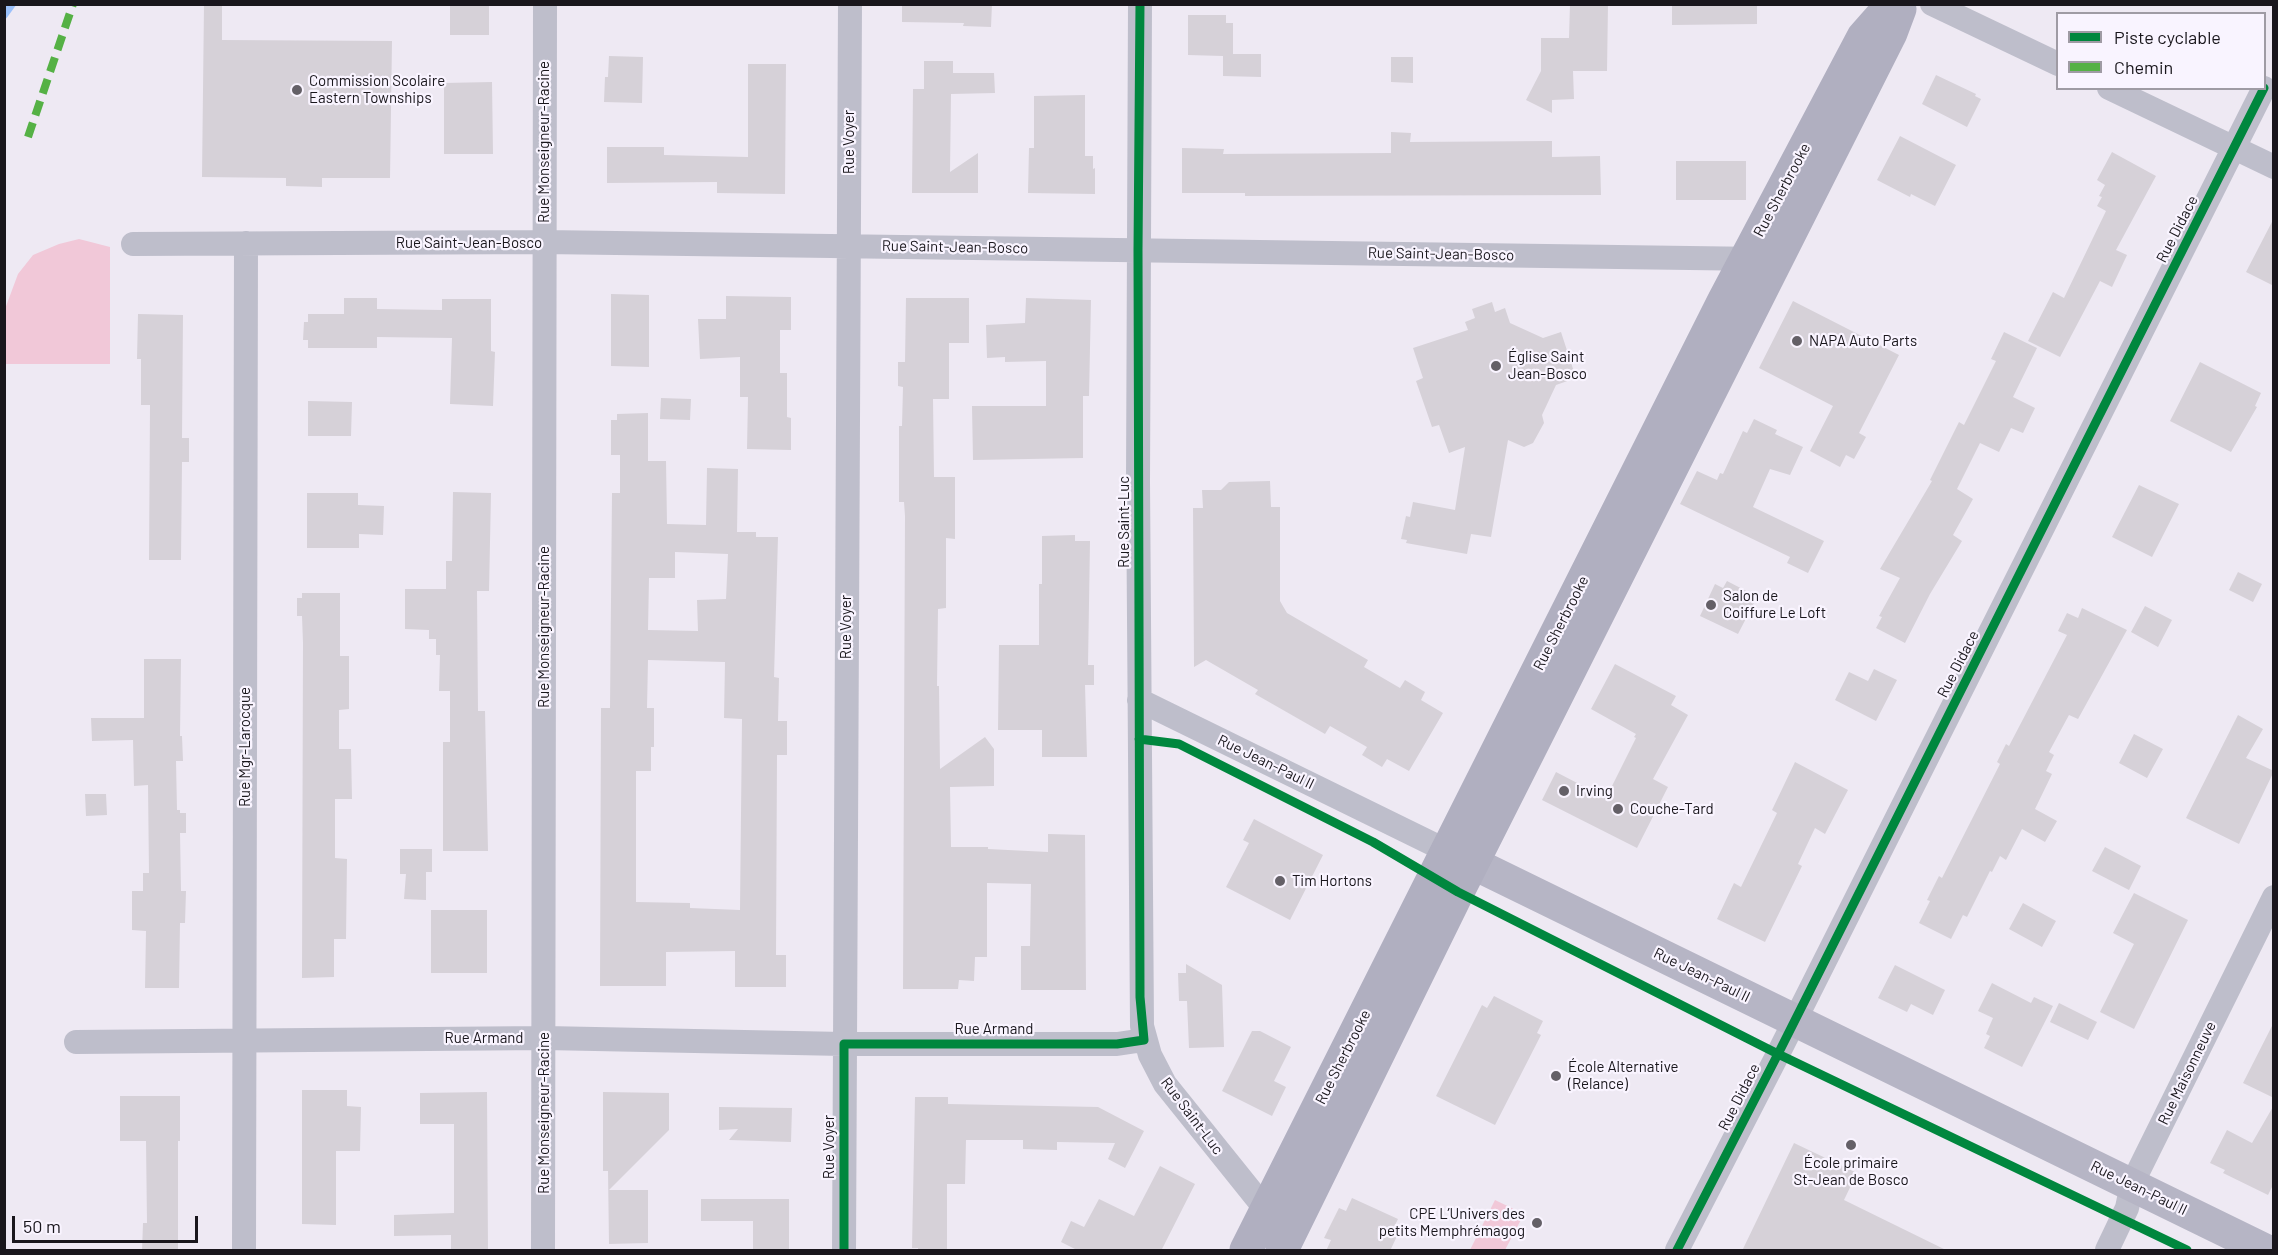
<!DOCTYPE html>
<html>
<head>
<meta charset="utf-8">
<style>
  body { margin:0 }
  #map { position:relative; width:2278px; height:1255px; overflow:hidden; background:#eee9f3; font-family:Barlow,sans-serif }
  canvas { display:block }
  .frame { position:absolute; inset:0; border:6px solid #19161c; pointer-events:none }
  .legend { position:absolute; left:2056px; top:12px; width:210px; height:78px; box-sizing:border-box; background:#f9f4ff; border:2px solid #9f9ba4; margin:0; padding:8px 10px; list-style:none; font-size:18px; color:#19161c }
  .legend li { display:flex; align-items:center; gap:12px; height:30px }
  .legend b { width:30px; border:2px solid #9f9ba4 }
  .scale { position:absolute; left:12px; top:1216px; width:186px; height:27px; box-sizing:border-box; border:3px solid #19161c; border-top:0; padding-left:8px; font-size:18px; line-height:21px; white-space:nowrap; color:#19161c; -webkit-text-stroke:4px #f9f4ff; paint-order:stroke }
</style>
</head>
<body>
<div id="map">
<canvas width="2278" height="1255"></canvas>
<div class="frame"></div>
<ul class="legend">
<li><b style="height:8px;background:#00873e"></b>Piste cyclable</li>
<li><b style="height:8px;background:#55b145"></b>Chemin</li>
</ul>
<div class="scale">50 m</div>
</div>
<script>
const c = document.querySelector('canvas').getContext('2d');
c.lineJoin = 'round';
function fill(path, color) {
  c.fillStyle = color;
  c.fill(path, 'evenodd');
}
function poly(rows) {
  const path = new Path2D();
  for (const r of rows) {
    path.moveTo(r[0], r[1]);
    for (let i = 2; i < r.length; i += 2) path.lineTo(r[i], r[i + 1]);
  }
  return path;
}
function strokePath(path, color, width, dash) {
  c.strokeStyle = color;
  c.lineWidth = width;
  c.lineCap = dash ? 'butt' : 'round';
  c.setLineDash(dash || []);
  c.stroke(path);
}
function write(font, color, halo, rows, align = 'center') {
  c.font = font + ' Barlow,sans-serif';
  c.lineWidth = 4.5;
  c.setLineDash([]);
  c.textBaseline = 'middle';
  c.strokeStyle = halo;
  c.fillStyle = color;
  for (const [text, x, y, turn = 0] of rows) {
    c.save();
    c.translate(x, y);
    c.rotate((+turn || 0) * Math.PI / 180);
    c.textAlign = isNaN(turn) ? turn : align;
    if (halo) c.strokeText(text, 0, 0);
    c.fillText(text, 0, 0);
    c.restore();
  }
}
fill(poly([
  [79,239,110,247,110,364,5,364,5,309,18,274,33,255,59,244],
  [1495,1200,1524,1214,1505,1250,1470,1250]
]), '#f1c8d8');
strokePath(poly([
  [4,15,12,4]
]), '#9bc0fb', 8);
fill(poly([
  [204,4,222,4,222,40,392,41,390,178,322,178,322,187,286,186,286,178,202,177],
  [450,4,489,4,489,35,450,35],
  [902,4,992,4,991,27,963,26,964,23,902,22],
  [1570,4,1608,4,1607,71,1573,71,1574,99,1552,100,1552,113,1526,100,1541,71,1541,38,1569,38],
  [1672,4,1757,4,1757,24,1672,25],
  [1188,15,1226,15,1226,23,1233,23,1233,54,1261,54,1261,77,1223,76,1223,56,1188,55],
  [609,56,643,57,642,103,604,102,605,77,608,77],
  [1391,57,1413,57,1413,83,1391,82],
  [924,61,953,61,953,73,994,73,995,93,951,94,950,172,978,153,978,193,912,193,913,89,924,89],
  [748,64,786,64,785,194,717,193,717,182,607,183,607,147,664,147,664,155,748,157],
  [1936,75,1976,94,1975,96,1981,99,1967,127,1922,104],
  [492,82,493,154,444,154,444,83],
  [1085,95,1085,156,1093,156,1093,169,1095,168,1095,194,1028,193,1029,148,1034,148,1034,96],
  [1391,132,1411,133,1410,142,1552,141,1552,157,1600,156,1601,195,1245,196,1245,193,1182,193,1182,148,1224,149,1223,154,1391,153],
  [1900,136,1956,165,1935,206,1911,194,1910,197,1877,180],
  [2112,152,2156,176,2116,250,2127,255,2112,287,2100,281,2060,357,2028,341,2053,292,2064,298,2106,211,2097,206,2102,197,2099,196,2105,185,2097,180],
  [1676,161,1746,161,1746,200,1676,200],
  [2274,218,2274,286,2246,272],
  [611,294,649,295,649,367,611,366],
  [726,296,791,297,791,330,780,330,780,373,787,373,787,417,791,418,791,450,747,449,748,397,740,397,740,357,700,359,698,319,726,319],
  [344,298,377,298,377,309,442,310,442,299,491,299,491,351,495,352,493,406,450,404,452,338,377,337,377,348,308,348,308,340,303,340,304,322,308,322,308,314,344,314],
  [906,298,969,298,969,343,949,343,949,399,933,399,934,477,955,477,955,539,946,538,946,608,938,609,937,686,939,686,940,769,985,737,994,749,994,786,950,787,951,847,988,847,988,849,1048,852,1048,834,1085,835,1086,990,1021,990,1021,946,1030,946,1031,884,987,883,987,957,975,957,974,981,959,980,958,989,903,989,905,516,904,502,899,502,899,426,902,426,903,387,898,386,898,362,905,362],
  [1026,298,1091,300,1089,396,1083,396,1083,458,973,460,972,406,1046,406,1046,361,1005,362,1005,357,987,358,986,325,1025,323],
  [1793,301,1899,355,1859,433,1866,437,1854,459,1846,455,1840,467,1810,451,1833,406,1759,368],
  [1492,302,1495,312,1505,308,1510,323,1543,338,1561,332,1576,378,1556,385,1542,415,1544,423,1533,443,1524,447,1508,440,1491,537,1471,534,1467,554,1406,543,1407,540,1401,539,1406,516,1410,517,1413,502,1455,510,1465,447,1449,453,1439,425,1432,427,1416,381,1423,378,1413,348,1468,330,1465,322,1475,318,1472,309],
  [138,314,183,315,182,438,189,438,189,462,182,462,181,560,149,560,150,405,141,405,141,359,137,359],
  [2004,332,2037,348,2013,397,2035,408,2023,433,2011,428,1999,452,1980,443,1957,489,1973,499,1953,535,1962,541,1930,594,1905,643,1876,628,1882,617,1879,616,1900,578,1880,569,1932,481,1930,480,1959,422,1964,425,1996,361,1991,359],
  [2200,362,2261,393,2255,406,2257,407,2231,452,2170,421],
  [661,398,691,399,690,420,660,419],
  [308,401,352,402,351,436,308,436],
  [648,413,648,461,666,461,667,524,706,525,707,468,738,469,737,532,756,532,756,537,778,537,774,677,779,678,778,721,787,721,787,755,777,755,776,955,786,955,786,987,735,987,735,951,666,952,666,986,600,986,601,708,610,708,612,493,620,493,620,455,611,455,611,420,617,420,617,414],
  [675,552,728,554,726,599,697,600,698,631,648,630,649,578,675,578],
  [648,660,725,662,724,718,742,719,740,910,690,908,690,903,636,902,636,771,651,771,651,747,654,747,654,708,647,708],
  [1754,419,1777,430,1775,434,1803,447,1790,475,1770,469,1753,507,1824,541,1808,573,1787,563,1790,557,1680,504,1697,471,1717,480,1720,473,1723,474,1743,431,1747,433],
  [1270,481,1271,507,1280,507,1280,601,1287,613,1368,660,1364,667,1400,688,1405,680,1425,692,1421,700,1443,713,1409,771,1387,759,1382,767,1362,755,1367,747,1330,726,1325,734,1255,694,1258,690,1206,660,1194,667,1193,508,1203,508,1202,490,1221,490,1229,482],
  [2139,485,2179,504,2152,557,2112,537],
  [453,492,491,493,489,591,477,591,478,711,485,711,488,851,443,851,443,742,450,742,450,691,439,691,440,655,436,655,436,639,429,639,429,630,405,629,405,589,446,589,446,561,452,561],
  [307,493,358,493,358,505,384,506,383,535,359,534,359,548,307,548],
  [1075,535,1075,541,1090,541,1088,665,1094,665,1094,685,1085,685,1087,757,1042,757,1042,730,998,730,999,645,1039,645,1039,584,1042,584,1042,536],
  [2238,572,2262,584,2253,602,2229,590],
  [1727,581,1754,595,1751,601,1754,603,1738,634,1700,616,1715,584,1723,588],
  [302,593,340,593,340,656,349,656,349,709,339,710,339,749,351,749,352,799,335,799,335,858,347,859,346,939,334,939,334,977,302,978,303,643,302,616,297,616,297,598,302,598],
  [2145,606,2172,620,2158,647,2131,632],
  [2082,608,2127,630,2078,719,2069,715,2049,752,2054,755,2046,771,2052,774,2035,809,2057,821,2045,842,2022,829,2006,860,2000,856,1992,872,1990,871,1967,917,1963,915,1951,939,1919,923,1930,901,1927,900,1939,876,1942,878,2000,764,1997,762,2006,744,2009,746,2067,635,2058,631,2067,613,2078,618],
  [144,659,181,659,180,736,182,736,183,761,176,761,177,810,180,810,180,813,186,813,186,833,180,833,181,891,186,891,185,923,180,923,179,988,145,988,146,931,132,930,132,891,143,891,143,873,149,873,148,785,134,786,133,740,92,741,91,718,144,718],
  [1615,664,1676,696,1671,705,1688,715,1653,779,1668,787,1637,848,1542,800,1556,772,1606,798,1636,738,1634,737,1636,734,1591,709],
  [1874,669,1897,680,1876,721,1835,700,1849,672,1868,681],
  [2238,715,2263,729,2246,758,2274,771,2239,844,2186,818],
  [2134,734,2163,749,2147,778,2119,763],
  [1795,762,1848,790,1825,834,1815,828,1798,864,1802,866,1765,942,1717,919,1734,883,1741,887,1777,813,1772,810],
  [85,794,106,794,107,815,86,816],
  [1254,819,1323,855,1290,920,1226,887,1249,843,1243,840],
  [2105,847,2141,866,2129,890,2092,871],
  [400,849,432,849,432,872,426,872,426,900,404,899,406,874,400,874],
  [2134,893,2188,920,2134,1029,2100,1012,2134,944,2113,933],
  [2023,903,2056,921,2042,947,2009,929],
  [431,910,487,910,487,973,431,973],
  [1186,964,1222,985,1224,1047,1189,1048,1187,1001,1179,1001,1178,973,1186,973],
  [1895,965,1945,990,1933,1015,1911,1004,1907,1012,1878,998],
  [1992,983,2031,1003,2034,997,2053,1006,2022,1067,1984,1048,1990,1036,1986,1034,1993,1018,1978,1011],
  [1494,996,1543,1021,1537,1033,1541,1035,1495,1125,1436,1096,1482,1005,1487,1008],
  [2059,1003,2097,1022,2088,1040,2050,1022],
  [2274,1022,2274,1098,2243,1083],
  [1252,1031,1260,1031,1291,1047,1274,1081,1286,1087,1272,1116,1222,1091],
  [302,1090,347,1090,347,1106,361,1107,360,1151,336,1151,336,1225,302,1224],
  [487,1092,488,1251,451,1251,451,1235,394,1236,394,1215,454,1213,454,1124,420,1124,420,1093],
  [603,1092,669,1093,669,1130,609,1190,648,1190,648,1243,609,1244,608,1171,603,1171],
  [120,1096,180,1096,180,1141,178,1141,178,1251,142,1251,143,1223,147,1223,146,1141,120,1141],
  [915,1097,948,1097,948,1104,1098,1107,1144,1131,1125,1168,1108,1159,1115,1143,1057,1142,1057,1150,1023,1149,1023,1140,966,1140,965,1184,947,1184,947,1251,918,1251,918,1248,912,1248],
  [2274,1105,2274,1183,2268,1195,2223,1173,2225,1170,2210,1163,2227,1130,2252,1143],
  [719,1107,792,1108,791,1142,729,1140,738,1129,719,1130],
  [1794,1143,1857,1173,1844,1200,1948,1251,1742,1251],
  [1160,1166,1195,1184,1161,1251,1079,1251,1061,1242,1071,1221,1084,1227,1099,1199,1134,1216],
  [1352,1198,1398,1219,1392,1231,1398,1234,1390,1251,1326,1251,1331,1240,1324,1238,1339,1208,1346,1211],
  [701,1199,789,1199,789,1251,753,1251,753,1221,701,1221]
]), '#d6d1d8');
strokePath(poly([
  [1140,4,1138,482,1142,1026,1150,1055,1165,1084,1275,1221],
  [1932,4,2058,64],
  [2109,88,2274,167],
  [133,244,544,242,1761,259],
  [1139,700,1447,851],
  [76,1042,545,1038,844,1044,1117,1044,1144,1040],
  [244,1250,246,243],
  [543,1250,545,4],
  [844,1250,850,4],
  [1677,1250,1778,1054,2264,88],
  [2107,1250,2127,1208,2132,1184,2274,897]
]), '#bebecb', 24);
strokePath(poly([
  [1448,851,2265,1250]
]), '#b6b5c5', 33);
strokePath(poly([
  [1246,1250,1724,300,1863,37,1892,4],
  [1282,1250,1458,892,1891,33,1900,9]
]), '#b0afc0', 33);
strokePath(poly([
  [28,137,73,4]
]), '#55b145', 8, [15, 8]);
strokePath(poly([
  [1139,739,1179,744,1373,842,1458,892,1778,1054,2187,1250],
  [844,1250,844,1044,1117,1044,1144,1040,1140,997,1138,250,1140,4],
  [1677,1250,1778,1054,2264,88]
]), '#00873e', 9);
for (const [x, y, r, color] of [
  [297,90,6,"#646067"],
  [1797,341,6,"#646067"],
  [1496,366,6,"#646067"],
  [1711,605,6,"#646067"],
  [1564,791,6,"#646067"],
  [1618,809,6,"#646067"],
  [1280,881,6,"#646067"],
  [1556,1076,6,"#646067"],
  [1851,1145,6,"#646067"],
  [1537,1223,6,"#646067"]
]) {
  const dot = new Path2D();
  dot.arc(x, y, r, 0, 2 * Math.PI);
  c.fillStyle = color;
  c.fill(dot);
  strokePath(dot, '#f9f4ff', 2);
}
write('15px', '#19161c', '#f9f4ff', [
  ["Commission Scolaire",309,81],
  ["Eastern Townships",309,98],
  ["NAPA Auto Parts",1809,341],
  ["Église Saint",1508,357],
  ["Jean-Bosco",1508,374],
  ["Salon de",1723,596],
  ["Coiffure Le Loft",1723,613],
  ["Irving",1576,791],
  ["Couche-Tard",1630,809],
  ["Tim Hortons",1292,881],
  ["École Alternative",1568,1067],
  ["(Relance)",1568,1084],
  ["École primaire",1851,1163,"center"],
  ["St-Jean de Bosco",1851,1180,"center"],
  ["CPE L’Univers des",1525,1214,"right"],
  ["petits Memphrémagog",1525,1231,"right"]
], 'left');
write('15px', '#19161c', '#f9f4ff', [
  ["Rue Monseigneur-Racine",544,142,-90],
  ["Rue Voyer",849,142,-90],
  ["Rue Sherbrooke",1782,190,-62],
  ["Rue Didace",2177,229,-63],
  ["Rue Saint-Jean-Bosco",469,243],
  ["Rue Saint-Jean-Bosco",955,247,1],
  ["Rue Saint-Jean-Bosco",1441,254,1],
  ["Rue Saint-Luc",1124,522,-90],
  ["Rue Sherbrooke",1561,623,-63],
  ["Rue Monseigneur-Racine",544,627,-90],
  ["Rue Voyer",846,627,-90],
  ["Rue Didace",1958,664,-63],
  ["Rue Mgr-Larocque",245,747,-90],
  ["Rue Jean-Paul II",1266,762,26],
  ["Rue Jean-Paul II",1702,975,26],
  ["Rue Armand",994,1029],
  ["Rue Armand",484,1038],
  ["Rue Sherbrooke",1343,1057,-63],
  ["Rue Maisonneuve",2187,1073,-64],
  ["Rue Didace",1739,1097,-63],
  ["Rue Monseigneur-Racine",544,1113,-90],
  ["Rue Saint-Luc",1192,1116,53],
  ["Rue Voyer",829,1147,-90],
  ["Rue Jean-Paul II",2139,1188,26]
]);
</script>
</body>
</html>
